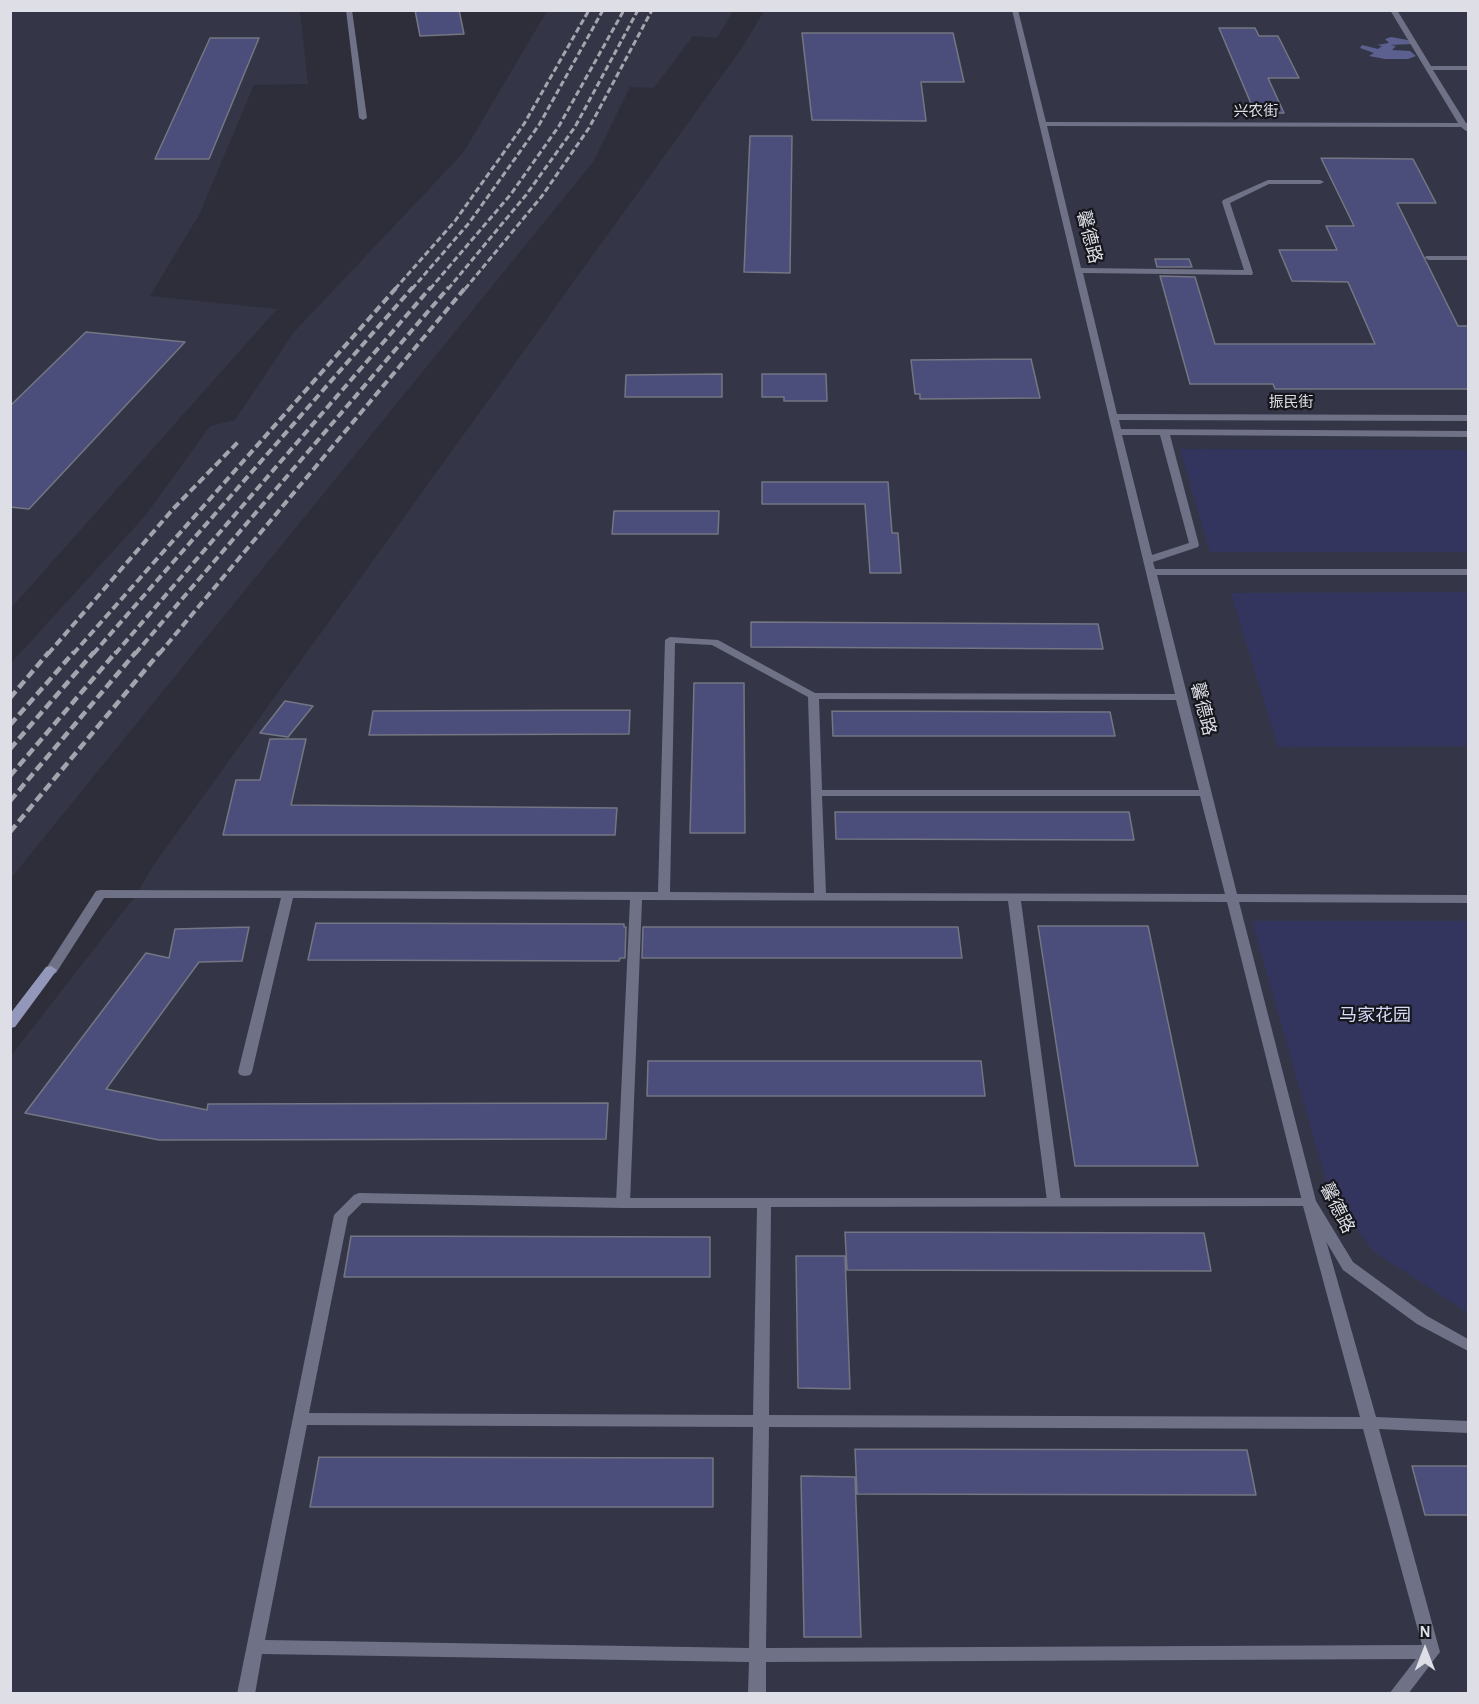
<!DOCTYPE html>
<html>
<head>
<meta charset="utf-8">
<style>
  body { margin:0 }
  #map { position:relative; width:1479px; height:1704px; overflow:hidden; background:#2d2e39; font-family:"Alegreya Sans",sans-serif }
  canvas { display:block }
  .frame { position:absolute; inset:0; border:12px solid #dddee6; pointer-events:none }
  .north { position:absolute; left:1395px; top:1620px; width:60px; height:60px; -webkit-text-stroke:4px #16171c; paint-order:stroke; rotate:0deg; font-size:16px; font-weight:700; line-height:24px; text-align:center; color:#dddee6 }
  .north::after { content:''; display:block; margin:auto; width:21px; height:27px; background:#dddee6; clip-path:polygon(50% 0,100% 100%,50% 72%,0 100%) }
</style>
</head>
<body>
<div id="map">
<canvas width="1479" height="1704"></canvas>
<div class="frame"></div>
<div class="north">N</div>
</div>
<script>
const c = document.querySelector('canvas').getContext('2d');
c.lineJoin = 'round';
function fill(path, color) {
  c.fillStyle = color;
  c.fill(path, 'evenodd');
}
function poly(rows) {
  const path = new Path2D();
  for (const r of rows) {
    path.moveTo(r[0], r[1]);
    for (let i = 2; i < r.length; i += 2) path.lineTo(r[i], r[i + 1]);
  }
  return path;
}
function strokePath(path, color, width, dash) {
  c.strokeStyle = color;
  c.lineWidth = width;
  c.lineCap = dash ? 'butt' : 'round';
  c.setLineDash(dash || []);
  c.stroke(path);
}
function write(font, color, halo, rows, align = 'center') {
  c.font = font + ' "Alegreya Sans","Noto Sans SC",sans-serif';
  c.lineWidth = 4.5;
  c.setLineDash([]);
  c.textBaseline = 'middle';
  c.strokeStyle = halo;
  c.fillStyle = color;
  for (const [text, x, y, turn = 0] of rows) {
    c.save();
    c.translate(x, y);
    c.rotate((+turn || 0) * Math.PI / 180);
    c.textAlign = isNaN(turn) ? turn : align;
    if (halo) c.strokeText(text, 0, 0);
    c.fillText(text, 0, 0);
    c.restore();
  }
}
fill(poly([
  [11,11,300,11,308,84,254,85,200,213,150,296,277,309,11,608],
  [547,11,733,11,717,38,693,36,654,88,630,87,593,162,11,878,11,663,145,516,210,426,235,420,294,332,463,153],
  [764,11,1468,11,1468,1693,11,1693,10,1057,136,895,153,866,742,48]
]), '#343647');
fill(poly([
  [1180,449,1468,450,1468,552,1210,552],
  [1468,592,1468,746,1278,747,1231,593],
  [1252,921,1468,921,1468,1313,1373,1251,1328,1188]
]), '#33355f');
fill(poly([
  [1391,37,1408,40,1412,44,1390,45,1396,46,1392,50,1410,51,1416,56,1408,59,1385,59,1369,56,1374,53,1360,48,1362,45,1378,49,1382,46,1377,45,1389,43,1385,39]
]), '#5c608e');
const building = poly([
  [415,10,459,10,464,34,420,36,415,10],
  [1219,28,1255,28,1259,36,1278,36,1299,78,1268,78,1284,113,1255,113,1219,28],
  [802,33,953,33,964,82,921,82,926,121,812,120,802,33],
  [210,38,259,38,209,159,155,159,210,38],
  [750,136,792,136,790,273,744,272,750,136],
  [1321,158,1413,159,1436,203,1397,203,1458,326,1468,326,1468,389,1275,389,1273,384,1190,384,1160,276,1195,277,1215,344,1375,344,1348,282,1292,281,1279,250,1337,250,1326,226,1354,226,1321,158],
  [1155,259,1189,259,1192,267,1157,267,1155,259],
  [86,332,185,342,29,509,10,507,10,406,86,332],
  [1031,359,1040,398,920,399,920,394,915,394,911,360,1031,359],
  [722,374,722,397,625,397,626,375,722,374],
  [762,374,826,374,827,401,784,401,784,397,762,397,762,374],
  [762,482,888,482,892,533,898,533,901,573,870,573,865,504,762,504,762,482],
  [614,511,719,511,718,534,612,534,614,511],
  [751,622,1098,624,1103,649,751,647,751,622],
  [694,683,744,683,745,833,690,833,694,683],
  [285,701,313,706,288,737,260,733,285,701],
  [630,710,629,734,369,735,373,711,630,710],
  [832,711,1110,712,1115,736,833,736,832,711],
  [270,739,306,739,291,805,617,808,615,835,223,835,236,780,260,780,270,739],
  [835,812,1129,812,1134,840,836,839,835,812],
  [316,923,624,924,624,927,626,927,625,958,620,958,619,961,308,960,316,923],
  [1038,926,1148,926,1198,1166,1075,1166,1038,926],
  [249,927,242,961,199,962,106,1089,207,1110,208,1104,608,1103,606,1139,159,1140,25,1113,146,953,169,958,175,929,249,927],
  [643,927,958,927,962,958,642,958,643,927],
  [648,1061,981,1061,985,1096,647,1096,648,1061],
  [845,1232,1204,1233,1211,1271,847,1270,845,1232],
  [351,1236,710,1237,710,1277,344,1277,351,1236],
  [796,1256,845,1256,850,1389,798,1388,796,1256],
  [855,1449,1247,1450,1256,1495,857,1494,855,1449],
  [319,1457,713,1458,713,1507,310,1507,319,1457],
  [1412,1466,1468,1466,1468,1515,1425,1515,1412,1466],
  [801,1476,855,1477,861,1637,804,1637,801,1476]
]);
fill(building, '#4b4e7b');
strokePath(building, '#747683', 1.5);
fill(poly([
  [359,1193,623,1198,1314,1198,1376,1417,1468,1421,1468,1433,1379,1429,1440,1652,1408,1694,1389,1694,1416,1659,766,1662,766,1694,748,1694,749,1662,262,1654,255,1694,237,1694,334,1215,354,1195,359,1193],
  [362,1203,623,1208,757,1208,753,1415,309,1413,348,1217,362,1203],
  [1303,1206,1360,1417,769,1415,771,1207,1303,1206],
  [307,1425,753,1427,749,1648,265,1640,307,1425],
  [769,1427,1363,1429,1422,1645,766,1648,769,1427]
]), '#6f7287');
fill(poly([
  [346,10,352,10,367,118,363,120,359,118,346,10],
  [1012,10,1018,10,1046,122,1458,123,1390,10,1397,10,1431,66,1468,66,1468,70,1433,70,1466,123,1468,123,1468,131,1466,131,1461,127,1047,126,1081,268,1244,270,1222,202,1223,200,1268,180,1320,180,1324,182,1320,184,1269,184,1230,203,1253,273,1252,275,1083,273,1117,414,1468,415,1468,421,1119,420,1121,429,1468,431,1468,437,1170,435,1199,545,1198,547,1153,562,1155,569,1468,569,1468,575,1157,575,1237,894,1468,895,1468,903,1239,902,1316,1201,1353,1262,1427,1316,1468,1339,1468,1351,1417,1324,1343,1270,1302,1201,1227,902,1021,901,1061,1201,1059,1204,1054,1206,1049,1204,1047,1201,1008,901,642,900,630,1203,628,1206,623,1208,618,1206,616,1203,630,900,293,898,252,1072,250,1075,245,1076,240,1075,238,1072,281,898,104,898,56,973,51,974,45,970,96,891,100,890,658,892,665,640,670,637,718,640,815,693,1175,694,1012,10],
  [1122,435,1160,435,1189,543,1152,555,1122,435],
  [675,643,712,645,808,697,814,893,670,892,675,643],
  [819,699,1176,700,1199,790,822,790,819,699],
  [822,796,1200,796,1225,894,826,893,822,796],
  [1426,256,1468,256,1468,260,1429,260,1425,258,1426,256]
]), '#6f7287');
fill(poly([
  [51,966,57,970,15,1027,10,1028,10,1014,46,967,51,966]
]), '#9397b9');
strokePath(poly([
  [395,289,455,221,524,124,589,10],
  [412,289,469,223,539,125,603,10],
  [430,289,511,194,559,126,624,10],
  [448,289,526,195,575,127,638,10],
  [465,289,542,196,589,128,652,10]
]), '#a3a4ad', 3, [6, 3]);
strokePath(poly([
  [48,654,174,508,239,441],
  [73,654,397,287],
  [93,654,413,287],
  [115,654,431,287],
  [135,654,449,287],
  [159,654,466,287]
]), '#a3a4ad', 4, [8, 4]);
strokePath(poly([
  [10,698,49,652],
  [10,725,74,652],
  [10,749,94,652],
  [10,776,116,652],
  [10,801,136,652],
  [10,832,160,652]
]), '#a3a4ad', 4.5, [9, 4.5]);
write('15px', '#dddee6', '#16171c', [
  ["兴农街",1256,111],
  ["振民街",1291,402]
]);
write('18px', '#dddee6', '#16171c', [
  ["馨德路",1089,237,76],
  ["馨德路",1203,709,76],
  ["馨德路",1337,1208,63]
]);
write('18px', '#d7dbf9', '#16171c', [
  ["马家花园",1375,1016]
]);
</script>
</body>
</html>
